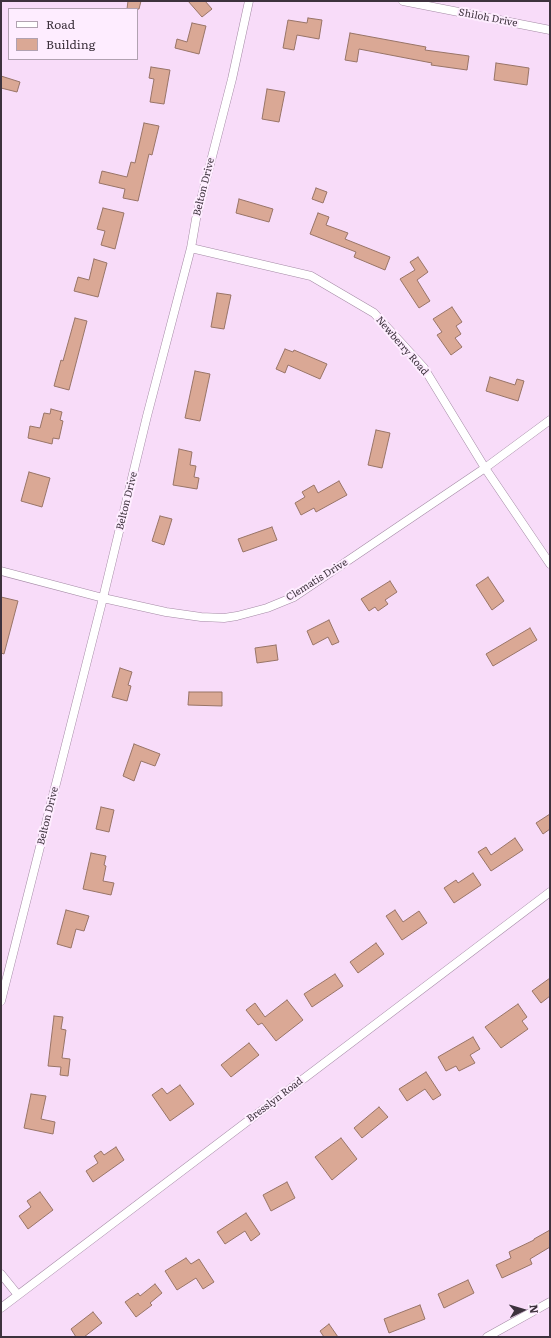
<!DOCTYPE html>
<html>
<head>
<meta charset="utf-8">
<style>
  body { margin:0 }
  #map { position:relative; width:551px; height:1338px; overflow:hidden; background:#f8dcf9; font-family:Literata,serif }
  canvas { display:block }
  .frame { position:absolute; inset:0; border:2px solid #3d323d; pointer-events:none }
  .legend { position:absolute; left:8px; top:8px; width:130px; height:52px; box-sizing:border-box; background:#feedff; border:1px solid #b1a2b1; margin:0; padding:5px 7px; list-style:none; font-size:12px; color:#3d323d }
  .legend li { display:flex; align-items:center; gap:8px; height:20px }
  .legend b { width:20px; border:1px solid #b1a2b1 }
  .north { position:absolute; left:503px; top:1290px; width:40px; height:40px; -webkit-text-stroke:3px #feedff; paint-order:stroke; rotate:85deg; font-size:11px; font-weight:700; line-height:16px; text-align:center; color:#3d323d }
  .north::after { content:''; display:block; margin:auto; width:14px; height:18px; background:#3d323d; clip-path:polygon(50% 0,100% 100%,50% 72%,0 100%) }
</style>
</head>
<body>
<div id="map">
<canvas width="551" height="1338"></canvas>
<div class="frame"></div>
<ul class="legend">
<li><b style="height:5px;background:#fff"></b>Road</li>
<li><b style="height:11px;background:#daa895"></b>Building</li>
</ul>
<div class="north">N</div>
</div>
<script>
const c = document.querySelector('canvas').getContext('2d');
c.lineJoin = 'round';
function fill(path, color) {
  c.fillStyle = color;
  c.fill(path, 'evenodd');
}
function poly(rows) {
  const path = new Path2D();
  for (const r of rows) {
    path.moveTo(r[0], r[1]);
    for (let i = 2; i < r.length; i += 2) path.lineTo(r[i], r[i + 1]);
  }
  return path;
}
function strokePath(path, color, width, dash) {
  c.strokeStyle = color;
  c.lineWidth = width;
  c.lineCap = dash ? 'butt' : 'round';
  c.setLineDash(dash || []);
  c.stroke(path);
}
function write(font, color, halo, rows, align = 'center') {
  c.font = font + ' Literata,serif';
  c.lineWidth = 4;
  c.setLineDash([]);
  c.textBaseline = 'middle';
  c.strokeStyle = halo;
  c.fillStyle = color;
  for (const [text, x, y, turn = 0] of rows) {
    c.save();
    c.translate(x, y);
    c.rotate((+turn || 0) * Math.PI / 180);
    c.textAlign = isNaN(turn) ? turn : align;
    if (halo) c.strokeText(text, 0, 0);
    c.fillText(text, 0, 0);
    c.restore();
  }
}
const building = poly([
  [128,1,141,1,139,9,127,9,128,1],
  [188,1,205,1,212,9,202,17,188,1],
  [308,18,322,20,319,39,297,35,294,50,283,48,288,20,307,23,308,18],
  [192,23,206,26,199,54,175,48,177,39,187,42,192,23],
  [350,33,426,47,425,50,469,56,467,70,431,65,432,63,359,49,357,62,345,60,350,33],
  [496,63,529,68,527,85,494,80,496,63],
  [151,67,170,70,164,104,150,102,154,79,149,78,151,67],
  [1,76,20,82,17,92,1,88,1,76],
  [267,89,285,92,279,122,262,119,267,89],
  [144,123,159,126,152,155,149,154,138,201,123,198,125,189,99,183,102,171,127,177,131,162,135,163,144,123],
  [316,188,327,192,323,203,312,199,316,188],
  [239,199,273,209,269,222,236,213,239,199],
  [103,208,124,213,115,249,101,245,105,231,97,229,103,208],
  [318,213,329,217,326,225,348,233,345,239,390,257,385,270,354,257,356,252,310,234,318,213],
  [418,257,428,272,417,280,430,301,419,308,400,279,415,270,410,262,418,257],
  [94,259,107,263,98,297,74,291,78,277,89,280,94,259],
  [217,293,231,295,224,329,211,327,217,293],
  [452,307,462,322,456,326,461,334,455,338,462,347,451,355,437,335,442,332,433,319,452,307],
  [75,318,87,321,69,390,54,386,61,360,63,361,75,318],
  [285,349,293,352,294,350,327,364,320,379,288,365,285,373,276,369,285,349],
  [195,371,210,374,200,421,185,418,195,371],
  [490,377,515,385,517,379,524,381,518,401,486,391,490,377],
  [51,409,62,412,60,420,63,421,59,439,53,438,52,444,28,438,30,426,40,428,44,413,50,414,51,409],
  [376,430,390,433,382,468,368,465,376,430],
  [179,449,192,452,190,465,196,466,194,477,199,478,197,489,173,485,179,449],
  [29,472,50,478,42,507,21,501,29,472],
  [339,481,347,495,316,512,314,508,301,515,295,503,305,497,302,492,314,485,318,493,339,481],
  [160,516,172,519,164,545,152,541,160,516],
  [272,527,277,540,243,552,238,539,272,527],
  [488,577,504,601,492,610,476,585,488,577],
  [390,581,397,592,385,600,388,604,378,611,375,607,369,611,361,599,390,581],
  [1,597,18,601,4,654,1,653,1,597],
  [329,620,339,642,332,645,328,637,313,645,307,631,329,620],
  [530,628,537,640,493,666,486,654,530,628],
  [276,645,278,660,257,663,255,648,276,645],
  [120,668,132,672,128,685,131,686,127,701,112,697,120,668],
  [189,692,222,692,222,706,188,705,189,692],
  [134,744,160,754,155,766,141,761,134,781,123,776,134,744],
  [101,807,114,810,109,832,96,829,101,807],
  [550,814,550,829,543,834,536,823,550,814],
  [515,838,523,850,491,871,478,852,486,847,491,855,515,838],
  [91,853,106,856,104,865,106,866,103,881,114,883,111,895,83,889,91,853],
  [473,873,481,885,454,903,444,888,456,880,458,883,473,873],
  [66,910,89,916,84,931,76,929,71,948,57,944,66,910],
  [395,910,403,922,419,911,427,923,402,940,386,916,395,910],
  [376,943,384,954,358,973,350,962,376,943],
  [335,974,343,986,312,1007,304,994,335,974],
  [550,978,550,996,541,1003,532,991,550,978],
  [287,1000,303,1020,276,1041,262,1023,258,1025,246,1010,255,1003,265,1017,287,1000],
  [518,1004,527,1017,522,1021,528,1029,501,1048,485,1027,518,1004],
  [54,1016,63,1017,61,1029,66,1030,62,1058,70,1059,68,1076,60,1075,61,1067,48,1066,54,1016],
  [473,1037,480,1049,470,1055,475,1063,459,1071,456,1066,446,1071,438,1057,473,1037],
  [249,1043,259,1055,231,1077,221,1065,249,1043],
  [426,1072,441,1095,433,1100,425,1089,407,1101,399,1089,426,1072],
  [180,1085,194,1104,170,1121,152,1095,162,1088,167,1094,180,1085],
  [31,1094,46,1096,41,1119,55,1122,53,1134,24,1128,31,1094],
  [379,1107,388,1117,362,1138,354,1128,379,1107],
  [341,1138,357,1159,332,1180,315,1157,341,1138],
  [116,1147,124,1160,93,1182,86,1171,98,1163,94,1156,101,1151,104,1155,116,1147],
  [287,1182,295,1198,271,1211,263,1195,287,1182],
  [40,1192,53,1210,28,1229,19,1216,31,1207,27,1201,40,1192],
  [246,1213,260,1234,251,1241,245,1231,225,1244,217,1232,246,1213],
  [550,1230,550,1247,530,1259,532,1264,502,1278,496,1265,511,1258,509,1252,534,1240,534,1239,550,1230],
  [186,1258,191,1264,199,1259,214,1282,203,1289,196,1278,177,1290,165,1271,186,1258],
  [468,1280,474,1293,444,1308,438,1294,468,1280],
  [155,1284,162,1293,150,1303,152,1305,136,1317,125,1302,138,1293,140,1296,155,1284],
  [420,1305,425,1319,389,1333,384,1319,420,1305],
  [93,1312,102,1323,84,1337,76,1337,71,1329,93,1312],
  [329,1324,338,1337,324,1337,320,1331,329,1324]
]);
fill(building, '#daa895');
strokePath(building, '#987467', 1);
const minor = poly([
  [403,1,550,30],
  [191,248,311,276,374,313,424,368,485,468,550,564],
  [1,571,103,598,166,612,201,617,224,618,237,616,267,608,294,597,485,468,550,420],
  [1,1001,103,598,147,416,191,248,196,219,232,79,249,1],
  [1,1274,18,1295],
  [1,1308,550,892],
  [487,1337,550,1302]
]);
strokePath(minor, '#a48aa5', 9);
strokePath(minor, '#fff', 8);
write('10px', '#3d323d', '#feedff', [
  ["Shiloh Drive",488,18,11],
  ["Belton Drive",204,187,-76],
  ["Newberry Road",402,346,49],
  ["Belton Drive",127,501,-76],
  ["Clematis Drive",317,580,-32],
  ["Belton Drive",48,816,-76],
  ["Bresslyn Road",275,1100,-37]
]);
</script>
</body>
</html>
